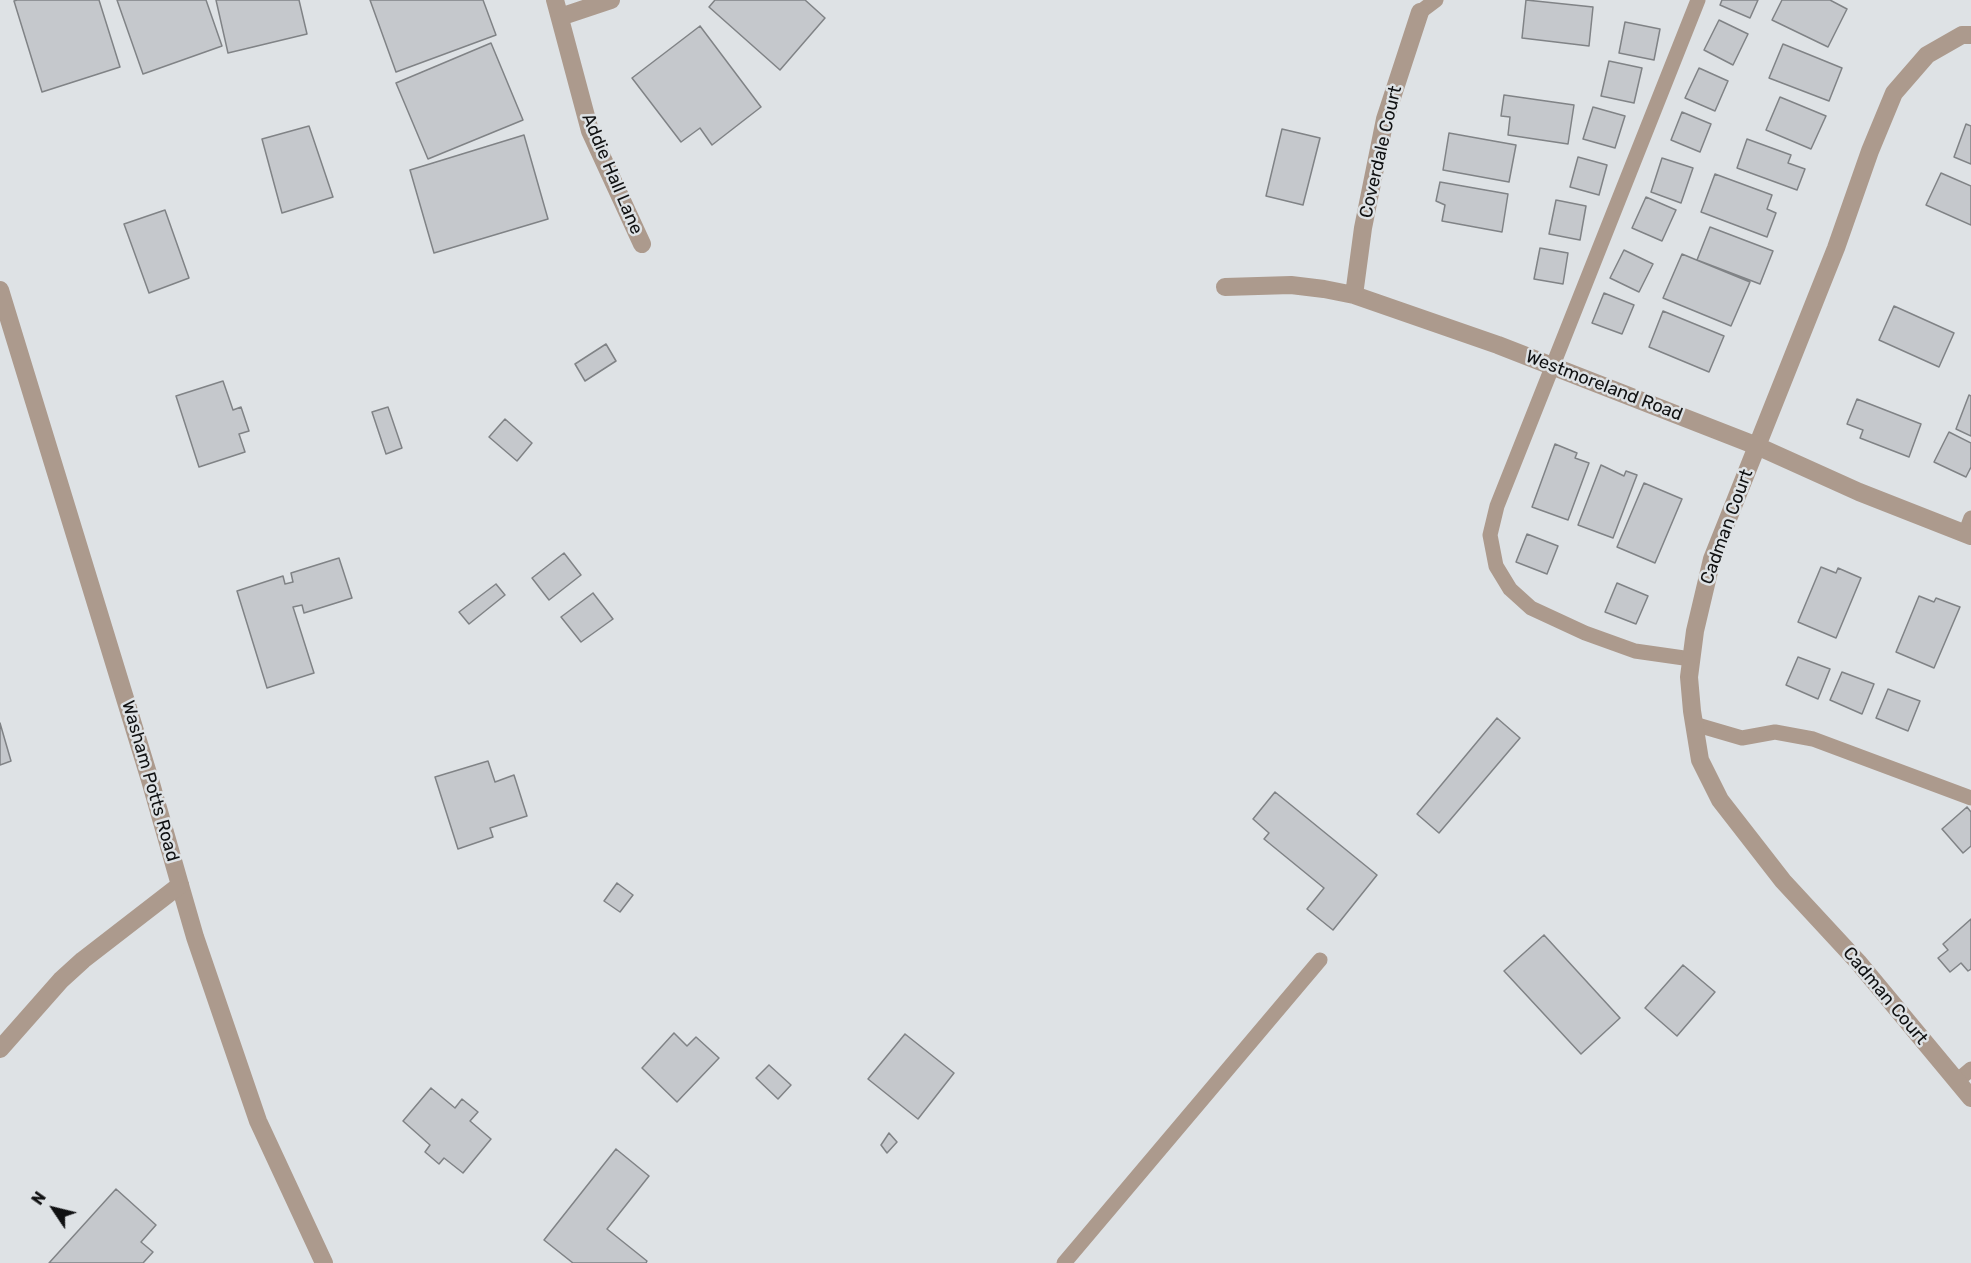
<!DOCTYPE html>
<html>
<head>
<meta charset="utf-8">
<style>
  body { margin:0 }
  #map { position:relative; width:1971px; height:1263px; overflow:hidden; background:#dee2e5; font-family:Rubik,sans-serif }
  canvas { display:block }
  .north { position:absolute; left:24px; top:1179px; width:60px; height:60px; -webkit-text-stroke:4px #dee2e5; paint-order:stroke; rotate:305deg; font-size:16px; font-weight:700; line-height:24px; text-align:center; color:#101112 }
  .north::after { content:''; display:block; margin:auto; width:21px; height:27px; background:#101112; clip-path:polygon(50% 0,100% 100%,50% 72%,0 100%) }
</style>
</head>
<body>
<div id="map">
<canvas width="1971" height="1263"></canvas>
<div class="north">N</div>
</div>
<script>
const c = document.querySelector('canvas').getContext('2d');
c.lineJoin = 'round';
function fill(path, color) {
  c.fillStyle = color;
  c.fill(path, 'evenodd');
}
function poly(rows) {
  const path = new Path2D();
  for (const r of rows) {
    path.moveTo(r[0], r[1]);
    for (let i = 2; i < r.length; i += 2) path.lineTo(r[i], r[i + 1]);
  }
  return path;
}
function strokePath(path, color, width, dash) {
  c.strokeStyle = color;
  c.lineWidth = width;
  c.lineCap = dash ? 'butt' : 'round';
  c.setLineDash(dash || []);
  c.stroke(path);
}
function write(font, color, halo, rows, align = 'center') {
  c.font = font + ' Rubik,sans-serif';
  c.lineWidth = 5;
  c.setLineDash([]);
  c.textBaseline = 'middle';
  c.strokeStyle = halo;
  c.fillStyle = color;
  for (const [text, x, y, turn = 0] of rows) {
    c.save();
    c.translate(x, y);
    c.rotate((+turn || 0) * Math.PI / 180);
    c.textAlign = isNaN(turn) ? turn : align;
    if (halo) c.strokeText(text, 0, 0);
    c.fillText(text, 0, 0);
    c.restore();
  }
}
const building = poly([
  [17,0,99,0,120,67,42,92,14,1,17,0],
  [117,0,206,0,222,46,143,74,117,0],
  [216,0,299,0,307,34,228,53,216,0],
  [370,0,483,0,496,35,396,72,370,0],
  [715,0,805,0,825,18,780,70,709,7,715,0],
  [1526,0,1593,7,1589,46,1522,38,1526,0],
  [1722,0,1758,0,1750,18,1720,5,1722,0],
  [1782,0,1830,0,1847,9,1828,47,1772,20,1782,0],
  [1719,20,1748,34,1733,65,1704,50,1719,20],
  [1625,22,1660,29,1654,60,1619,53,1625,22],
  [700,26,761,107,712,145,700,128,681,142,632,78,700,26],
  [491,43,523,120,428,159,396,83,491,43],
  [1783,44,1842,68,1829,101,1769,78,1783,44],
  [1609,61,1642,68,1634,103,1601,96,1609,61],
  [1699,68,1728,81,1715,111,1685,98,1699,68],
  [1504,95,1574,105,1568,144,1508,135,1510,117,1501,116,1504,95],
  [1780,97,1826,116,1811,149,1766,130,1780,97],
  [1593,107,1625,116,1615,148,1583,139,1593,107],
  [1682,112,1711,124,1700,152,1671,140,1682,112],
  [1966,124,1971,126,1971,164,1954,157,1966,124],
  [309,126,333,197,282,213,262,139,309,126],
  [1282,129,1320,138,1303,205,1266,196,1282,129],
  [1449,133,1516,145,1509,182,1443,170,1449,133],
  [524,135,548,219,434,253,410,170,524,135],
  [1747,139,1791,155,1788,163,1805,169,1797,190,1737,168,1747,139],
  [1578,157,1607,165,1599,195,1570,187,1578,157],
  [1662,158,1693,168,1681,203,1651,192,1662,158],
  [1941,173,1971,186,1971,225,1926,205,1941,173],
  [1715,174,1772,195,1767,209,1776,213,1767,237,1701,212,1715,174],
  [1440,182,1508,194,1502,232,1442,221,1445,205,1436,201,1440,182],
  [1646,197,1676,210,1662,241,1632,228,1646,197],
  [1556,200,1586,206,1580,240,1549,234,1556,200],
  [165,210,189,278,149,293,124,224,165,210],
  [1710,227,1773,251,1760,284,1697,260,1710,227],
  [1540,248,1568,253,1563,284,1534,279,1540,248],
  [1624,250,1653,264,1639,292,1610,278,1624,250],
  [1682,254,1750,282,1731,326,1663,298,1682,254],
  [1604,293,1634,305,1622,334,1592,323,1604,293],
  [1894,306,1954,333,1939,367,1879,340,1894,306],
  [1663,311,1724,336,1709,372,1649,347,1663,311],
  [606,344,616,361,585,381,575,364,606,344],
  [223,381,233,410,241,407,249,431,239,434,245,452,199,467,176,396,223,381],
  [1969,395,1971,396,1971,436,1956,429,1969,395],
  [1857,399,1921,424,1909,457,1860,438,1863,430,1847,424,1857,399],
  [388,407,402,448,386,454,372,412,388,407],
  [505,419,532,443,517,461,489,437,505,419],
  [1949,432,1971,443,1971,467,1966,477,1934,462,1949,432],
  [1555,444,1577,453,1575,458,1589,463,1568,520,1532,507,1555,444],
  [1601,465,1624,476,1626,471,1637,475,1613,538,1578,525,1601,465],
  [1644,483,1682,499,1655,563,1617,547,1644,483],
  [1527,534,1558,546,1547,574,1516,562,1527,534],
  [564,553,581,575,549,600,532,578,564,553],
  [339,558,352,598,304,613,302,605,293,607,314,673,267,688,237,591,283,576,285,584,293,582,291,573,339,558],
  [1821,567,1836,573,1838,568,1861,578,1836,638,1798,622,1821,567],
  [1617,583,1648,596,1636,624,1605,612,1617,583],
  [496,584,505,595,469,624,459,612,496,584],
  [593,593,613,619,581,642,561,617,593,593],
  [1919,596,1934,602,1936,598,1960,607,1934,668,1896,652,1919,596],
  [1798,657,1830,669,1818,699,1786,685,1798,657],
  [1842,672,1874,684,1862,714,1830,700,1842,672],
  [1888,689,1920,701,1908,731,1876,718,1888,689],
  [1497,718,1520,738,1439,833,1417,814,1497,718],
  [0,723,11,761,0,765,0,723],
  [488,761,495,782,514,775,527,816,490,828,493,837,458,849,435,777,488,761],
  [1275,792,1377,875,1333,930,1307,909,1324,888,1264,839,1269,833,1253,819,1275,792],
  [1967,807,1971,812,1971,846,1963,853,1942,829,1967,807],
  [617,883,633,895,620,912,604,901,617,883],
  [1971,919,1971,969,1968,971,1961,963,1950,972,1938,958,1948,950,1943,944,1971,919],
  [1544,935,1620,1018,1581,1054,1504,971,1544,935],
  [1683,965,1715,992,1677,1036,1645,1008,1683,965],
  [674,1033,687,1046,696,1037,719,1058,677,1102,642,1068,674,1033],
  [905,1034,954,1073,918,1119,868,1079,905,1034],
  [769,1065,791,1085,778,1099,756,1078,769,1065],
  [431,1088,455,1108,462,1099,478,1112,470,1121,491,1139,463,1173,444,1158,439,1164,425,1152,430,1145,403,1121,431,1088],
  [889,1133,897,1142,887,1153,881,1145,889,1133],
  [616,1149,649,1176,607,1229,647,1261,646,1263,573,1263,544,1240,616,1149],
  [116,1189,156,1225,141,1242,153,1252,143,1263,49,1263,116,1189]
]);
fill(building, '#c5c8cc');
strokePath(building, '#808386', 1.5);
strokePath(poly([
  [1420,12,1436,0],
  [1965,534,1971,518],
  [1691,659,1635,651,1585,633,1531,608,1510,589,1496,566,1490,535,1497,506,1698,0],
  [1694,724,1742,738,1775,732,1813,739,1971,798],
  [1957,1081,1971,1069],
  [1064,1263,1320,960]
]), '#ac9a8d', 15);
strokePath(poly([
  [555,0,590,131,642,244],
  [560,17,611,0],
  [1971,35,1962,35,1927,55,1894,93,1870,151,1836,248,1712,559,1695,631,1689,677,1692,711,1700,760,1720,800,1783,881,1858,962,1971,1098],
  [1225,287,1291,285,1324,289,1354,295,1498,345,1757,446,1859,492,1971,536],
  [1354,295,1363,228,1385,119,1420,12],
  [180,885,195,937,258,1121,324,1263]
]), '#ac9a8d', 18);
strokePath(poly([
  [0,290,150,780,180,885,83,960,61,980,0,1049]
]), '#ac9a8d', 18);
write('18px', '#101112', '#dee2e5', [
  ["Coverdale Court",1381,152,-77],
  ["Addie Hall Lane",612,174,67],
  ["Westmoreland Road",1604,386,21],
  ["Cadman Court",1727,527,-70],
  ["Washam Potts Road",150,781,74],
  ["Cadman Court",1885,996,50]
]);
</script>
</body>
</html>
